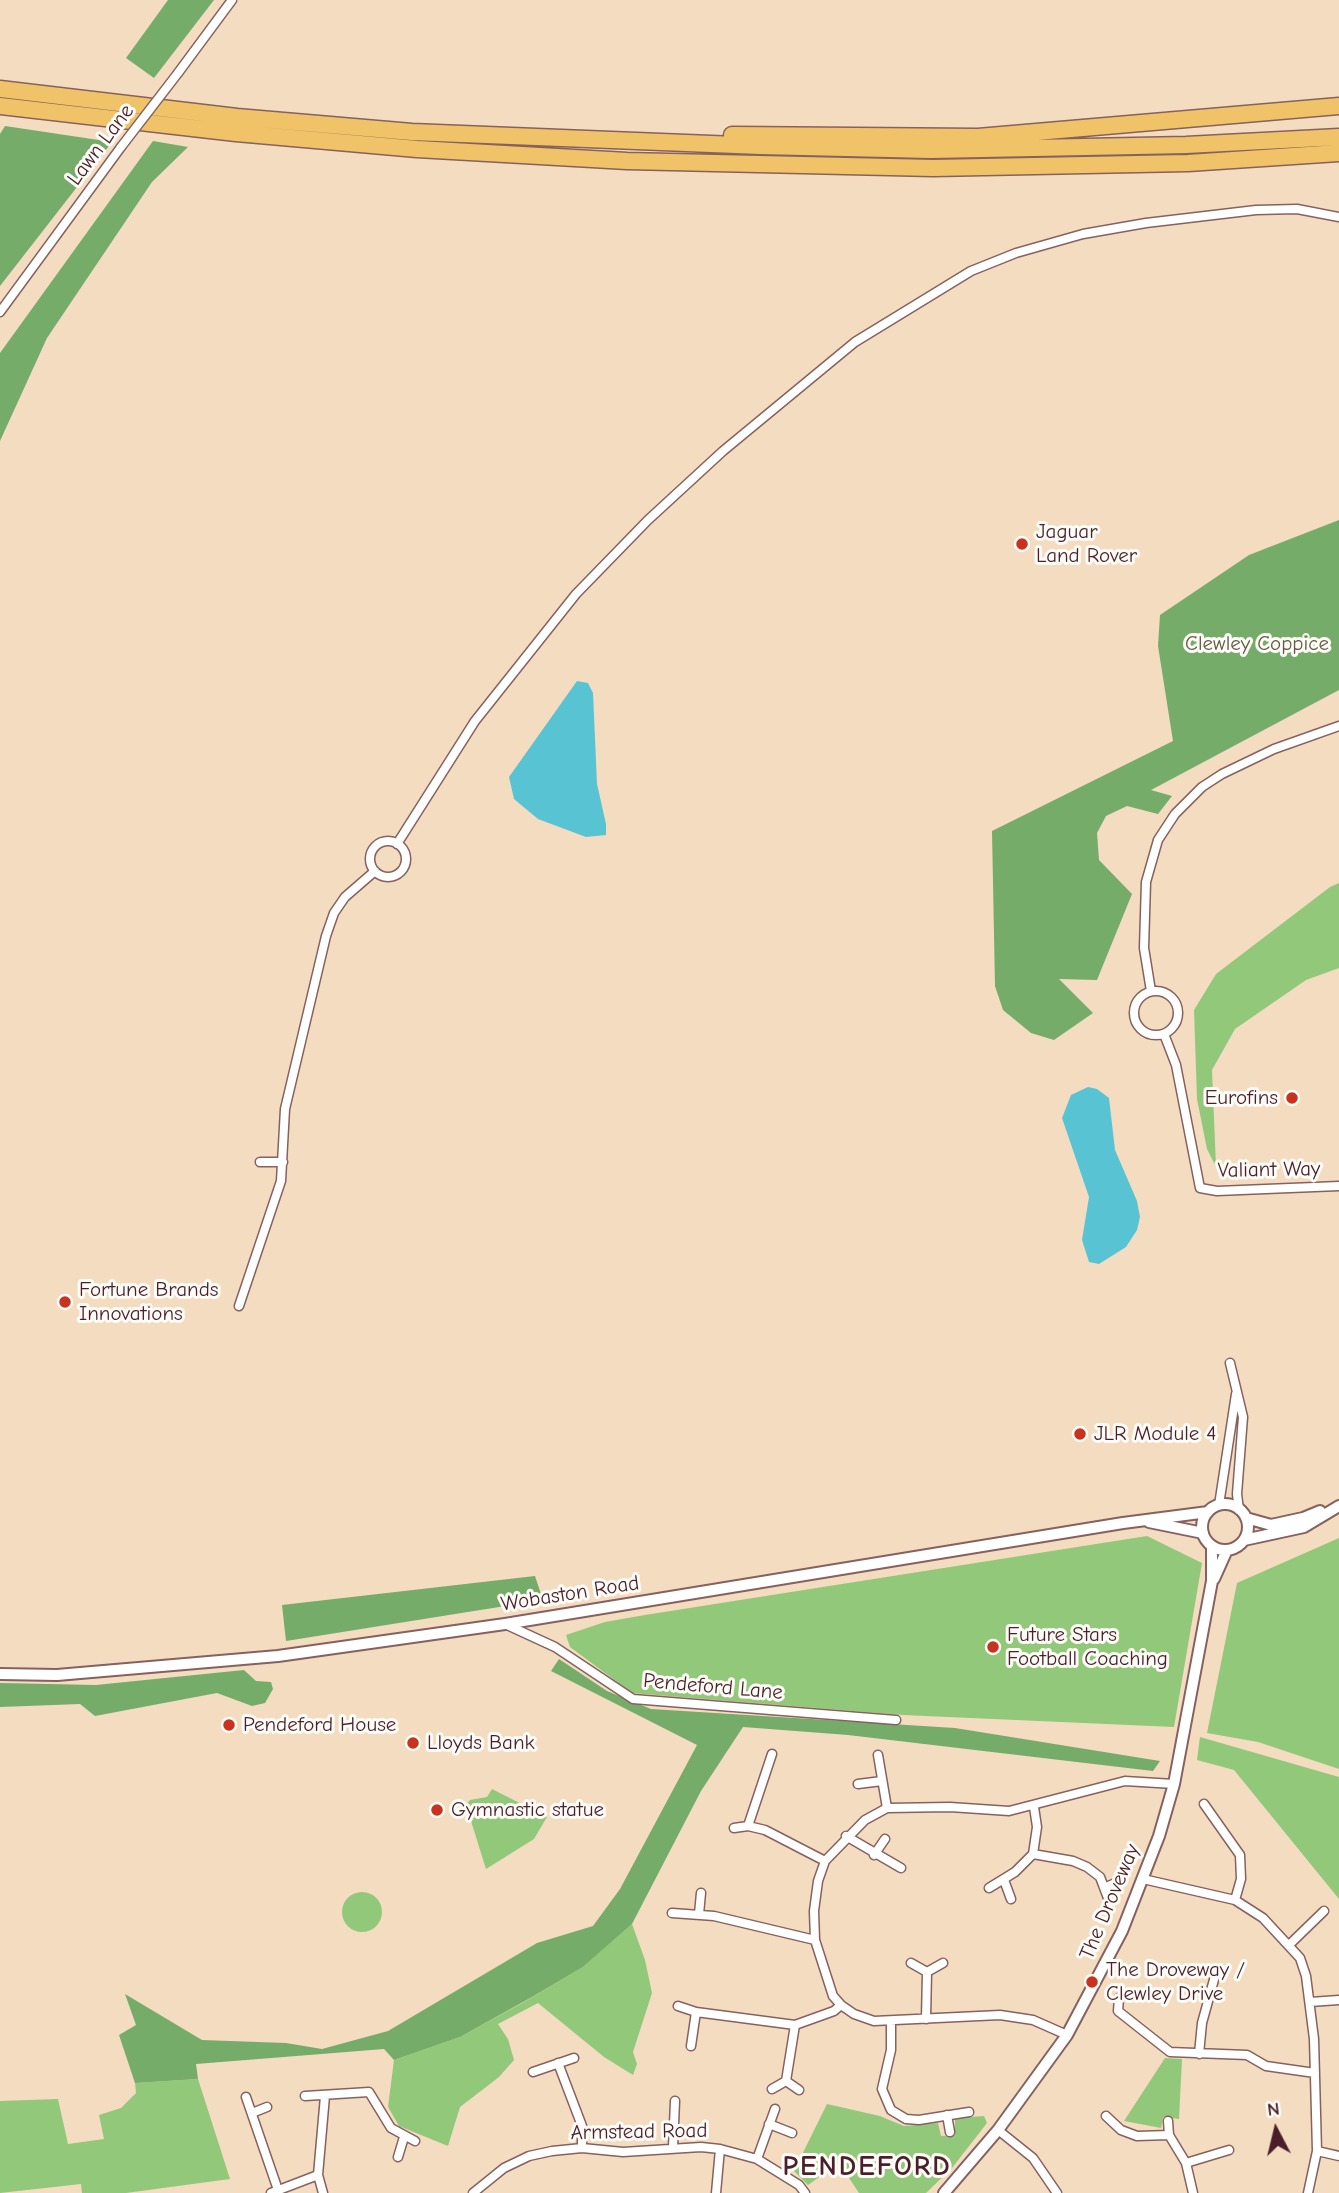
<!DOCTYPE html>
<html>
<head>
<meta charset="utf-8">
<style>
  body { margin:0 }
  #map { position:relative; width:1339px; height:2193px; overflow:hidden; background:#f4dcc0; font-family:"Comic Neue",sans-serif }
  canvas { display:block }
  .north { position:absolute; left:1241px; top:2095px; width:70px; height:70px; -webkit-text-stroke:5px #fdfcf7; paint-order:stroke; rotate:353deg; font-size:19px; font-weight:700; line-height:28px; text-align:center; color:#4a1f2b }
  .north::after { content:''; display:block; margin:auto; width:24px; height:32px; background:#4a1f2b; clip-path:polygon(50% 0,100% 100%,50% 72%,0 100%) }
</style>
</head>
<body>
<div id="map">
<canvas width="1339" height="2193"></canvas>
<div class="north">N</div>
</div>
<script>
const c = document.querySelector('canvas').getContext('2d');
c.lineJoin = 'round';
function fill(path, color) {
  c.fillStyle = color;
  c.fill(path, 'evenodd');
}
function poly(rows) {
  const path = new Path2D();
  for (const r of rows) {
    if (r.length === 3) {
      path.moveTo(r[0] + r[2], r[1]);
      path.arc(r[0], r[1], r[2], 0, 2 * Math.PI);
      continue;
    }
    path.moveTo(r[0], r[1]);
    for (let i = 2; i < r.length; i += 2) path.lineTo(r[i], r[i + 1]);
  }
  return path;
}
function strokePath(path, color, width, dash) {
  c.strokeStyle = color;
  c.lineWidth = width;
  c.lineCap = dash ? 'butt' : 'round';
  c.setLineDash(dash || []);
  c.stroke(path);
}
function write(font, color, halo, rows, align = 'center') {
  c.font = font + ' "Comic Neue",sans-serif';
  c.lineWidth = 6;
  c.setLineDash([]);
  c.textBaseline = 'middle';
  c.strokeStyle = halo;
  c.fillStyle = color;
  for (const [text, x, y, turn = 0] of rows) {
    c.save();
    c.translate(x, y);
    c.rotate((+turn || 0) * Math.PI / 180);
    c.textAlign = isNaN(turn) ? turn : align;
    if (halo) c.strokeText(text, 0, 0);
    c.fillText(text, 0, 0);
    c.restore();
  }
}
fill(poly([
  [1339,883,1339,968,1306,980,1235,1029,1212,1070,1216,1167,1207,1149,1197,1099,1194,1010,1216,974,1330,887],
  [1147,1536,1202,1563,1174,1727,903,1715,632,1693,570,1647,566,1635,605,1622,645,1615],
  [1339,1538,1339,1769,1258,1742,1207,1733,1237,1583],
  [1200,1737,1339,1777,1339,1899,1234,1770,1197,1760],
  [492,1789,547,1817,534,1839,486,1869,466,1805,470,1800,487,1797],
  [362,1912,20],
  [632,1924,645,1960,652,1993,633,2052,637,2064,633,2075,604,2057,538,2003,498,2024,508,2039,514,2060,499,2077,460,2107,448,2146,399,2126,388,2107,394,2060,460,2037,524,2002,583,1967],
  [1165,2058,1182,2059,1179,2119,1163,2117,1161,2128,1124,2121],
  [198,2079,230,2179,126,2193,82,2193,81,2184,0,2193,0,2101,58,2099,68,2144,104,2139,99,2115,121,2108,136,2093,135,2083],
  [827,2104,880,2116,904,2126,938,2123,941,2136,955,2135,955,2118,984,2116,987,2123,952,2168,926,2193,859,2193,839,2163,808,2185,794,2171]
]), '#92c879');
fill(poly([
  [168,0,214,0,154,78,126,58],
  [5,126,112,142,0,286,0,134],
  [153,141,188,147,152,182,47,338,0,441,0,353],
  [1339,520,1339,690,1151,790,1172,796,1158,814,1127,806,1106,816,1097,833,1099,860,1132,894,1097,980,1059,979,1093,1013,1054,1040,1031,1033,1003,1010,995,986,992,831,1173,741,1158,646,1160,615,1249,555],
  [535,1576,543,1600,286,1641,282,1605],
  [559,1659,607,1691,651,1709,955,1728,1160,1761,1153,1771,848,1735,743,1727,701,1791,632,1924,583,1967,532,1997,460,2037,394,2060,384,2049,196,2064,198,2079,135,2083,119,2035,136,2025,125,1994,202,2040,286,2043,322,2049,388,2031,537,1943,593,1926,620,1889,697,1745,551,1671],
  [244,1670,256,1681,271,1682,273,1689,265,1703,252,1706,217,1693,95,1716,80,1704,0,1707,0,1683,96,1685]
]), '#75ac69');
fill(poly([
  [577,681,588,683,593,693,597,784,606,824,606,835,586,837,538,819,514,799,509,777],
  [1088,1087,1097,1089,1109,1098,1115,1150,1137,1201,1140,1217,1137,1230,1126,1247,1099,1264,1089,1262,1082,1240,1089,1197,1062,1118,1071,1095]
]), '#58c3d3');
const minor = poly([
  [178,73,232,0],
  [0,312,121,147],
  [388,859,18],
  [397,844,475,721,576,594,648,520,723,451,855,342,971,271,1016,253,1083,234,1146,223,1256,210,1297,209,1339,217],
  [1156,1013,22],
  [1151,991,1144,948,1146,882,1158,840,1175,814,1202,787,1222,774,1274,749,1339,726],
  [1164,1034,1176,1065,1200,1188,1217,1191,1339,1186],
  [260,1162,283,1162],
  [239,1306,281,1181,285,1109,326,936,334,913,345,897,375,871],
  [1230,1363,1243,1417,1237,1494,1239,1510],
  [1219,1505,1236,1394],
  [505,1624,555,1647,633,1699,896,1720],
  [772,1754,748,1826,765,1830,825,1861],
  [878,1755,887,1808],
  [858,1784,882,1781],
  [1204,1804,1240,1855,1241,1879,1235,1900],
  [734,1828,748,1826],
  [846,1836,901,1868],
  [1033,1854,1073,1861,1087,1867,1100,1877,1108,1898],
  [874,1855,885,1839],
  [1143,1879,1235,1900,1263,1918,1300,1958,1306,1976,1314,2039,1317,2151,1308,2193],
  [1004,1880,1011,1899],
  [1106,1887,1118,1882],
  [989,1888,1015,1872,1033,1854,1037,1827,1034,1807],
  [672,1913,714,1916,815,1940],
  [699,1914,701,1893],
  [1290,1944,1324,1911],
  [911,1963,927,1972,943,1963],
  [1119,1998,1118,2011,1170,2052,1247,2055,1266,2066,1315,2073],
  [1310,2002,1339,2000],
  [678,2006,696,2012,795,2025,834,2011,841,2005],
  [926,2019,927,1972],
  [891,2023,891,2050,882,2089,891,2110,906,2119,919,2120,969,2112],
  [1067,2035,1033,2020,1000,2015,874,2021,854,2014,841,2005,833,1996,815,1940,814,1911,818,1881,825,1861,865,1820,887,1808,950,1807,1009,1811,1125,1781,1174,1784],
  [691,2046,696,2012],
  [1199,2054,1202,2023,1215,1976],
  [558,2063,582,2126,582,2148],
  [533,2072,574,2058],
  [786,2081,795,2025],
  [772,2089,786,2081,799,2090],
  [305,2096,369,2092,391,2128,415,2141],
  [246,2097,278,2190],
  [252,2113,267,2107],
  [947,2115,950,2132],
  [1106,2116,1121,2130,1137,2136,1169,2135,1186,2163,1193,2193],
  [1168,2121,1169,2135],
  [769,2124,792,2133],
  [998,2130,1033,2158,1057,2193],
  [673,2147,675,2101],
  [1317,2151,1339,2156],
  [398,2157,404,2137],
  [757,2159,775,2109],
  [1186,2163,1229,2150],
  [271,2193,318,2175],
  [323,2193,318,2175,325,2096],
  [473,2193,504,2168,529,2156,552,2151,582,2148,623,2152,701,2147,720,2149,757,2159,799,2185,805,2193],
  [716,2193,720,2149]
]);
const tertiary = poly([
  [1225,1527,23],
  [1246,1518,1271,1525,1303,1518,1320,1511],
  [1149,1522,1203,1533],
  [1244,1540,1304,1527,1339,1506],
  [1214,1579,1227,1550],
  [0,1674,57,1675,278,1656,505,1624,1123,1523,1208,1512],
  [944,2193,998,2130,1067,2035,1122,1931,1159,1836,1174,1784,1212,1581,1212,1546]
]);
const motorway = poly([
  [0,89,237,117,412,132,761,146,931,150,1186,145,1339,137],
  [0,106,236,133,417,149,627,161,933,168,1188,163,1339,153],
  [732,135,978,137,1339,106]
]);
strokePath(minor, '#86615f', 11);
strokePath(tertiary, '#86615f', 14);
strokePath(motorway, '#86615f', 19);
strokePath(minor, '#fff', 8);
strokePath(tertiary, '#fff', 10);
strokePath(motorway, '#f0c369', 16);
const minorBridge = poly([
  [121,147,178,73]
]);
strokePath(minorBridge, '#86615f', 11, []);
strokePath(minorBridge, '#fff', 8);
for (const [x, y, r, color] of [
  [1022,544,7,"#c8321e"],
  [1292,1098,7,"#c8321e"],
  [65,1302,7,"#c8321e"],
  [1080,1434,7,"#c8321e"],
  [993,1647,7,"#c8321e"],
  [229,1725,7,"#c8321e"],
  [413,1743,7,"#c8321e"],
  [437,1810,7,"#c8321e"],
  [1092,1982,7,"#c8321e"]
]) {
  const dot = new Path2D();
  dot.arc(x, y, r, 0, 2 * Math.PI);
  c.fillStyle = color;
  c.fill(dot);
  strokePath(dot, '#fdfcf7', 2.5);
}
write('21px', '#4a1f2b', '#fdfcf7', [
  ["Lawn Lane",101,145,-53],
  ["Valiant Way",1269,1170,-1],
  ["Wobaston Road",570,1594,-9],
  ["Pendeford Lane",713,1687,5],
  ["The Droveway",1110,1902,-67],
  ["Armstead Road",639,2132,-1]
]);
write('21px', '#4a1f2b', '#fdfcf7', [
  ["Jaguar",1036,532],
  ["Land Rover",1036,556],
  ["Eurofins",1278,1098,"right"],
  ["Fortune Brands",79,1290],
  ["Innovations",79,1314],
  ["JLR Module 4",1094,1434],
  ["Future Stars",1007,1635],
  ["Football Coaching",1007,1659],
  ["Pendeford House",243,1725],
  ["Lloyds Bank",427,1743],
  ["Gymnastic statue",451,1810],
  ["The Droveway /",1106,1970],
  ["Clewley Drive",1106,1994]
], 'left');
write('21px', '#635a46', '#fdfcf7', [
  ["Clewley Coppice",1257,644]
]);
c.letterSpacing = '2px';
write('bold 28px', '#4a1f2b', '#fdfcf7', [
  ["PENDEFORD",867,2167]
]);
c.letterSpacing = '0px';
</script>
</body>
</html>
